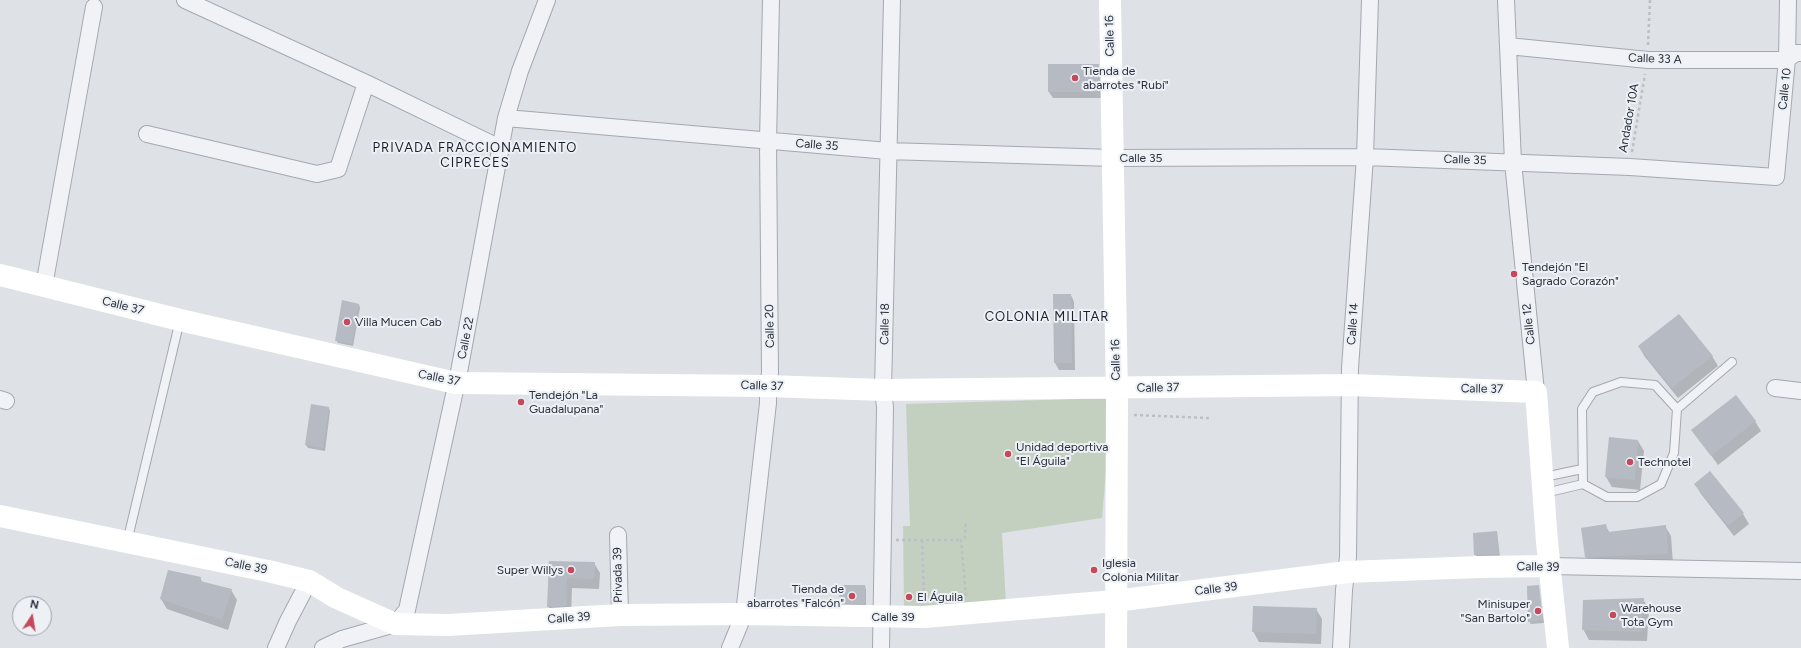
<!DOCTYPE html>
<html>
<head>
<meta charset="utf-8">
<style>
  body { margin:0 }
  #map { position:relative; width:1801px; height:648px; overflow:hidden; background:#dee1e6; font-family:Figtree,sans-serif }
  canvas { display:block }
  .north { position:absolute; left:12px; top:596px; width:40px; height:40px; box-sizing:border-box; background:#edf0f4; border:1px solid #9ea3aa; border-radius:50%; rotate:12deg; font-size:11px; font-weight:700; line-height:16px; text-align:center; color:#282f3c }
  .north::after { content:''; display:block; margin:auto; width:14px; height:18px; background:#c5495a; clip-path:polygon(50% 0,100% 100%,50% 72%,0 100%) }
</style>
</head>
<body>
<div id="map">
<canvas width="1801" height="648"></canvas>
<div class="north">N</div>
</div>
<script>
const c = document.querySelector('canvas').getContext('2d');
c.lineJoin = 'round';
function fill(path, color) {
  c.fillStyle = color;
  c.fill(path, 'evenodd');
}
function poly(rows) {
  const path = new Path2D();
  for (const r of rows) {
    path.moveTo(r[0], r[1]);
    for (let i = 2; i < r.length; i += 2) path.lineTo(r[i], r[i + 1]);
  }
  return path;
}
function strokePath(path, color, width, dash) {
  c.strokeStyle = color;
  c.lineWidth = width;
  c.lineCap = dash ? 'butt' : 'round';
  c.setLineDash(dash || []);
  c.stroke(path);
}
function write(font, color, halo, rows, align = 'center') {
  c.font = font + ' Figtree,sans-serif';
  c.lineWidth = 4;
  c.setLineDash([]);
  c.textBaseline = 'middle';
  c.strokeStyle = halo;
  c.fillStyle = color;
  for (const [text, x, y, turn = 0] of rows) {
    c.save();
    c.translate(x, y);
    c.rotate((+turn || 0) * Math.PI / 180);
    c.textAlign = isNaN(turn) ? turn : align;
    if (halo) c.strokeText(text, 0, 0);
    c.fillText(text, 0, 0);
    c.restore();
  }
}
fill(poly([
  [1112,398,1102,518,1002,533,1006,604,904,608,903,526,910,526,906,404]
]), '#c3d0bf');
fill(poly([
  [1098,65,1102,72,1102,98,1053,98,1049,92],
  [1054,295,1071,295,1074,302,1075,370,1059,370,1055,363],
  [359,304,360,308,353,346,338,343,336,340],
  [1639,347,1712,356,1718,366,1678,398,1645,357],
  [312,405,329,408,330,411,325,451,308,448,306,445],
  [1755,421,1761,431,1718,465,1693,430],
  [1638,441,1644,451,1640,490,1612,487,1606,477],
  [1710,473,1743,514,1749,524,1734,536,1701,494,1695,484],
  [1605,525,1610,533,1665,526,1671,536,1673,564,1592,567,1586,557],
  [1497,532,1500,557,1477,557,1475,554],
  [550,562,594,563,600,573,599,589,572,588,571,616,554,617,548,606],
  [200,578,203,583,231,590,237,600,228,630,167,609,161,599],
  [865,586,866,589,866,606,842,606,840,603],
  [1538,586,1544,623,1531,624,1529,621],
  [1643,599,1649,609,1647,641,1589,640,1583,629],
  [1316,609,1322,619,1321,644,1259,642,1253,631]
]), '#0003');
fill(poly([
  [1048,64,1099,64,1099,92,1048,92],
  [1053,294,1071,294,1072,363,1054,363],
  [342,300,359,304,352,344,335,341],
  [1679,314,1713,356,1672,388,1638,346],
  [1736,395,1756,421,1711,456,1691,430],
  [311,404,329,407,323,448,305,445],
  [1609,437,1638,440,1635,480,1605,477],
  [1710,471,1744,513,1728,526,1694,484],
  [1606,524,1608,532,1666,525,1668,554,1585,557,1581,528],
  [1497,531,1499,554,1474,555,1473,533],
  [549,561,595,562,594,579,567,578,566,606,547,607],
  [168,570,201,577,200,581,232,589,222,620,160,599],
  [840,585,865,585,865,604,839,603],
  [1539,585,1543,620,1528,622,1527,586],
  [1644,598,1641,632,1582,630,1583,600],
  [1253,606,1317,608,1316,634,1252,632]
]), '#b5bac3');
const lane = poly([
  [1677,409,1732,362],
  [1544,477,1582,469],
  [1545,493,1583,484,1607,497,1637,497,1661,484,1674,453,1677,409,1655,385,1621,382,1593,392,1582,409,1583,484],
  [127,542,180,320]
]);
const street = poly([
  [185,0,366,83,502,149],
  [1506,0,1513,162,1536,392],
  [1508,46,1648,60,1781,60,1787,59,1796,53,1801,53],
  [506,118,888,151,1113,158,1365,157,1630,167,1776,177,1787,59,1788,0],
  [147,134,317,174,338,169,366,83],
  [44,286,94,7],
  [1775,388,1801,391],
  [0,399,6,401],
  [618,535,620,615],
  [1550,566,1801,571],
  [276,648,288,621,309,581],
  [323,648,342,639,395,624,407,610,459,372,506,118,520,71,547,0],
  [730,648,744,614,768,403,768,386,770,373,768,142,771,0],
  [881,648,885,407,883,390,892,0],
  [1341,648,1344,590,1348,557,1350,368,1365,157,1370,0]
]);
strokePath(lane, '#a4a8b0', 10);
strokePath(street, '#a4a8b0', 18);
strokePath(poly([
  [1648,45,1650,0],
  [1632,152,1645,74],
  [1134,415,1209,418],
  [896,540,961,540],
  [922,540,924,600],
  [966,596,961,540,965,538,966,521]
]), '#bcbfc5', 2.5, [3, 3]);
strokePath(lane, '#f0f2f5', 8);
strokePath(street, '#f0f2f5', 16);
strokePath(poly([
  [1110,0,1117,397,1116,648],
  [0,275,180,320,456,383,768,386,883,390,1350,385,1536,392,1547,542,1558,648],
  [0,516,268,571,309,581,337,598,395,624,448,625,620,615,744,614,924,617,1115,601,1347,572,1479,567,1550,566]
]), '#fff', 22);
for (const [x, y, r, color] of [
  [1075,78,4,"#c5495a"],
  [1514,274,4,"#c5495a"],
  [347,322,4,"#c5495a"],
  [521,402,4,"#c5495a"],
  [1008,454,4,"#c5495a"],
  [1630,462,4,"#c5495a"],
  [571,570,4,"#c5495a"],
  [1094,570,4,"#c5495a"],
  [852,596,4,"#c5495a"],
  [909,597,4,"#c5495a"],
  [1538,611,4,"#c5495a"],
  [1613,615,4,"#c5495a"]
]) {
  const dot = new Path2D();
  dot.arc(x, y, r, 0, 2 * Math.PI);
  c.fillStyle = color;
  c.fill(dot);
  strokePath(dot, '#edf0f4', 1.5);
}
write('12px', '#282f3c', '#edf0f4', [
  ["Calle 16",1110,36,-91],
  ["Calle 33 A",1655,59,2],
  ["Calle 10",1785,89,-84],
  ["Andador 10A",1629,118,-80],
  ["Calle 35",817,145,4],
  ["Calle 35",1141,158],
  ["Calle 35",1465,160,2],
  ["Calle 37",123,306,14],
  ["Calle 18",885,324,-89],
  ["Calle 14",1353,324,-86],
  ["Calle 12",1529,324,-96],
  ["Calle 20",770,326,-91],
  ["Calle 22",466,338,-79],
  ["Calle 16",1116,360,-91],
  ["Calle 37",439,378,11],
  ["Calle 37",762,386,2],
  ["Calle 37",1158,388,-1],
  ["Calle 37",1482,389,1],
  ["Calle 39",246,566,11],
  ["Calle 39",1538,567,1],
  ["Privada 39",618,575,-91],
  ["Calle 39",1216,589,-7],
  ["Calle 39",893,617],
  ["Calle 39",569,618,-4]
]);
write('12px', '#282f3c', '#edf0f4', [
  ["Tienda de",1083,71],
  ["abarrotes \"Rubí\"",1083,85],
  ["Tendejón \"El",1522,267],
  ["Sagrado Corazón\"",1522,281],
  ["Villa Mucen Cab",355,322],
  ["Tendejón \"La",529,395],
  ["Guadalupana\"",529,409],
  ["Unidad deportiva",1016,447],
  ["\"El Águila\"",1016,461],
  ["Technotel",1638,462],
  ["Iglesia",1102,563],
  ["Colonia Militar",1102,577],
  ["Super Willys",563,570,"right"],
  ["Tienda de",844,589,"right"],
  ["abarrotes \"Falcón\"",844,603,"right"],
  ["El Águila",917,597],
  ["Minisuper",1530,604,"right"],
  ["\"San Bartolo\"",1530,618,"right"],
  ["Warehouse",1621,608],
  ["Tota Gym",1621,622]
], 'left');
c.letterSpacing = '1px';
write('13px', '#1a202d', '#edf0f4', [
  ["PRIVADA FRACCIONAMIENTO",475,148],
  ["CIPRECES",475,163],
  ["COLONIA MILITAR",1047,317]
]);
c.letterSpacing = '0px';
</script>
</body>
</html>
